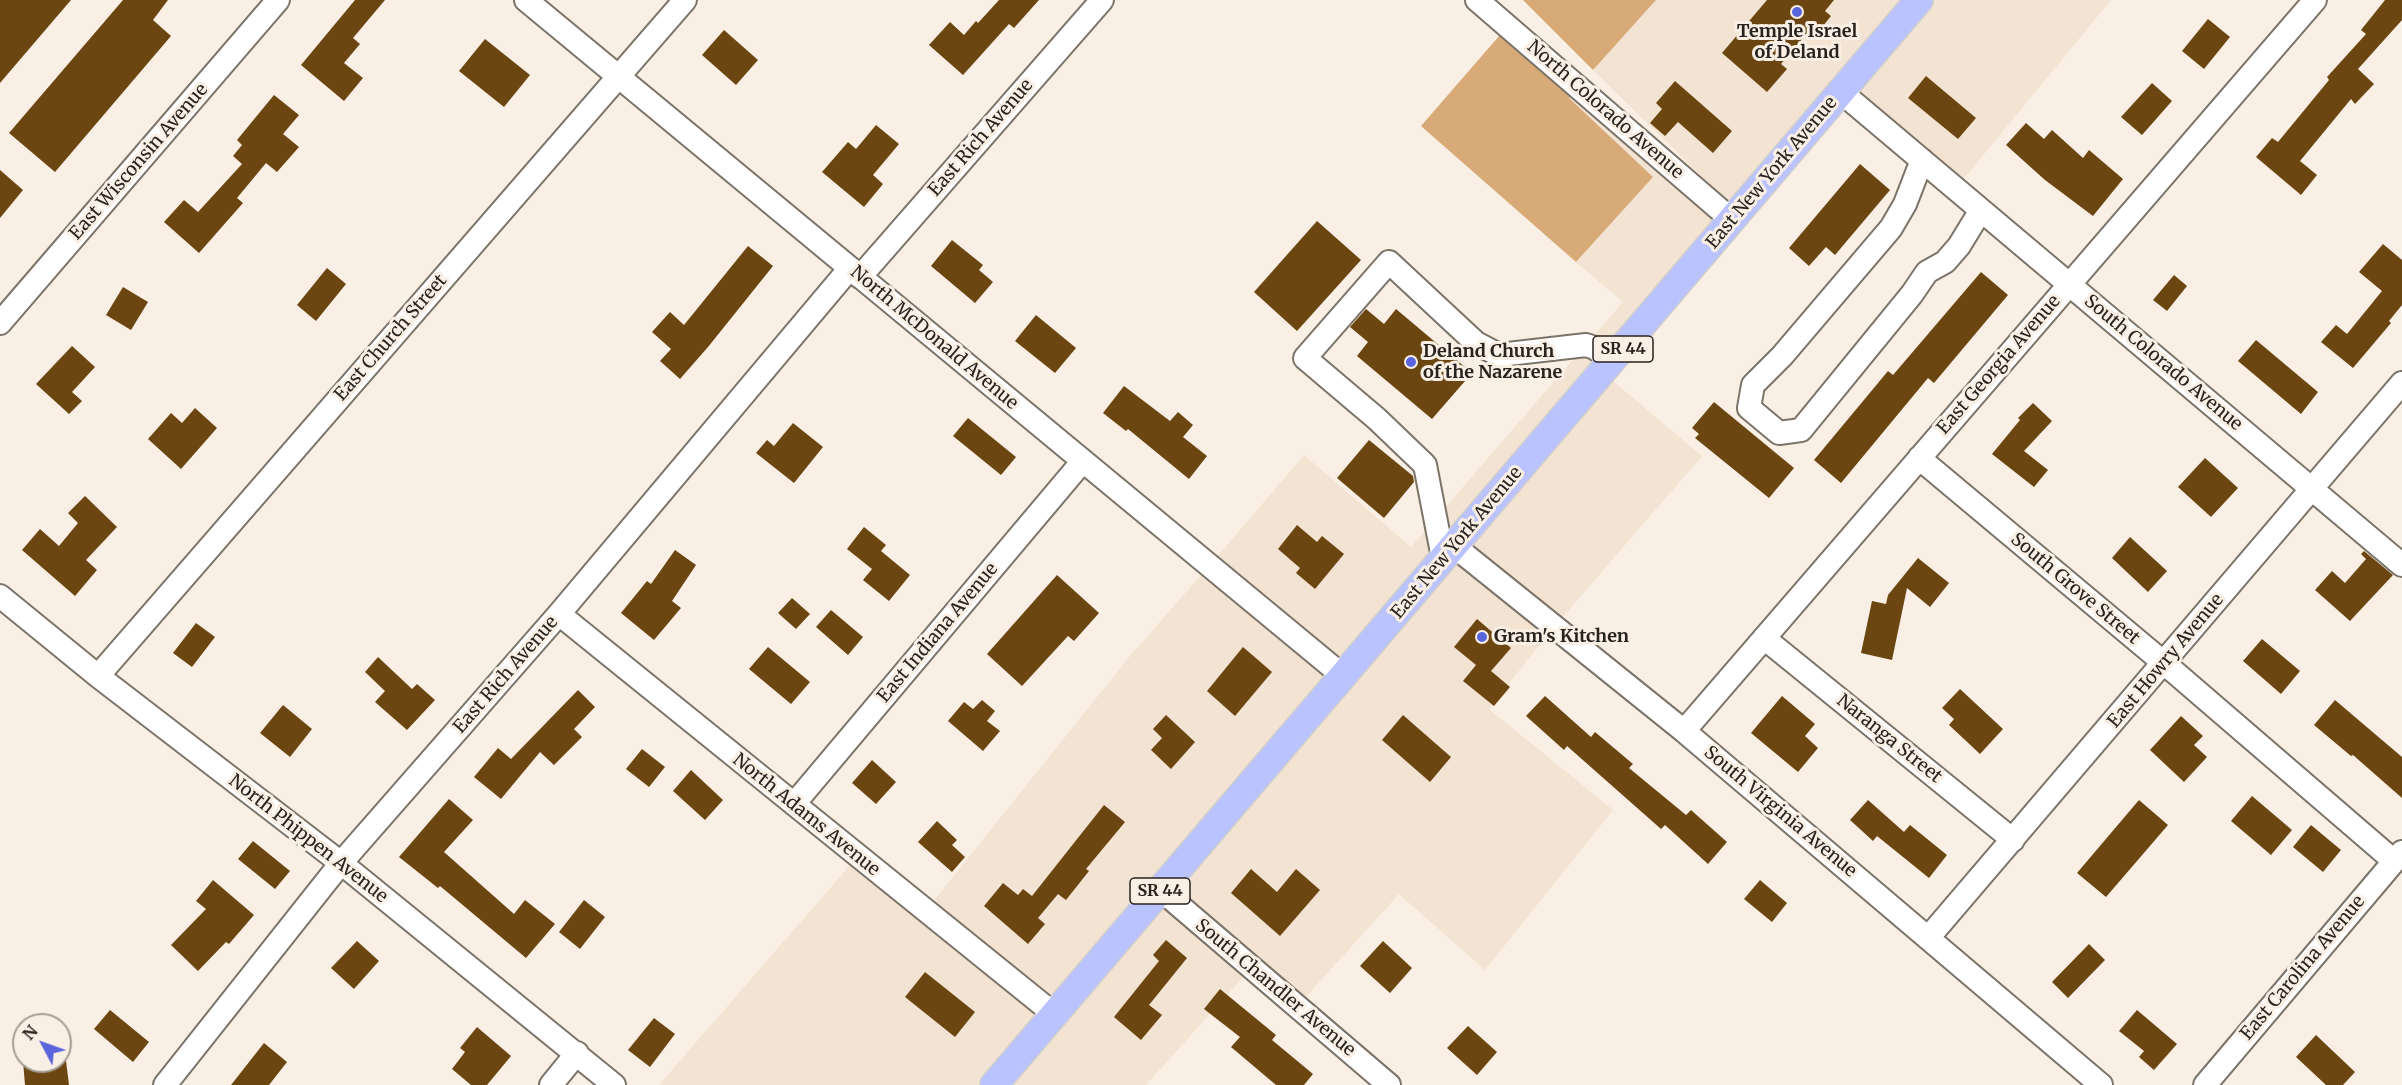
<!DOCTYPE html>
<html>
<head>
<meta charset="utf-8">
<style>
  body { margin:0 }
  #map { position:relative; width:2402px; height:1085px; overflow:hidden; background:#f9efe4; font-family:Merriweather,serif }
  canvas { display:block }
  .north { position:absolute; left:12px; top:1013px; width:60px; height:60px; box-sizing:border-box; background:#f9efe4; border:2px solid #a59d95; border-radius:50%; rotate:311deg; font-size:16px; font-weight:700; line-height:24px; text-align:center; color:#27231f }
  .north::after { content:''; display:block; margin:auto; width:21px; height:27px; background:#5a64dc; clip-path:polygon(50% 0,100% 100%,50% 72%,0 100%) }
</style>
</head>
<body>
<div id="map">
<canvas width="2402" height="1085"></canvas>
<div class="north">N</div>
</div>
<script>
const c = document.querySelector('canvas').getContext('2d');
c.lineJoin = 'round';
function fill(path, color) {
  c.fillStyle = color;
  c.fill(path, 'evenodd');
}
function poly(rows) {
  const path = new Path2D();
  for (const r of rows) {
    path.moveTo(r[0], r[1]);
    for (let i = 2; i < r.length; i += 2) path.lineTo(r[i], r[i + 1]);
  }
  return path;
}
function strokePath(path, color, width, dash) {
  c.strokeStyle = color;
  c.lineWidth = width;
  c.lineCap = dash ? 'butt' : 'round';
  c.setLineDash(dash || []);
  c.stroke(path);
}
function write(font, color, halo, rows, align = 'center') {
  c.font = font + ' Merriweather,serif';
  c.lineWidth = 6;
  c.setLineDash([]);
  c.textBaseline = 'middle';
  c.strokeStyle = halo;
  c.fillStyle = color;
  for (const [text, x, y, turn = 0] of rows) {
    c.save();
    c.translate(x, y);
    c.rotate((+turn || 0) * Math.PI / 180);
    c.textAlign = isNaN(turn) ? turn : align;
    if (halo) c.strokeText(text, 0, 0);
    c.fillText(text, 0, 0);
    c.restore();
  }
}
fill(poly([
  [1656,0,1903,0,1731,205,1593,70],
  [1935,0,2111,0,1962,181,1857,92],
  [1579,86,1717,220,1341,661,1216,558,1304,455,1411,547,1623,302,1576,262,1653,177,1568,98],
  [1745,226,1613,381,1702,456,1561,619,1470,545],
  [1456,561,1547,635,1489,709,1613,810,1485,970,1399,894,1304,999,1177,890],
  [1202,574,1327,677,1052,999,932,903,1130,656],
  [851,864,1039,1015,979,1085,659,1085],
  [1163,905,1245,975,1146,1085,1010,1085]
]), '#f3e3d2');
fill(poly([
  [1523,0,1656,0,1593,70],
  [1513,20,1579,86,1569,98,1653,177,1576,262,1421,126]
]), '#d7aa78');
fill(poly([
  [0,0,71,0,0,83],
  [123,0,168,0,153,20,171,36,55,172,9,133],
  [355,0,385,0,353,38,360,44,344,63,363,78,344,101,301,65],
  [999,0,1039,0,1014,28,1009,24,963,75,929,45,950,22,964,35,976,21,978,23],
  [1767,0,1834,0,1825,11,1831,16,1815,36,1809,31,1781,64,1787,69,1767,92,1722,53],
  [2385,0,2402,0,2402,20,2358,69,2374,84,2355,104,2351,99,2300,161,2317,175,2301,195,2256,157,2272,138,2278,142,2329,80,2327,77,2366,34,2361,30],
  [2208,19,2230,37,2204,69,2182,51],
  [724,30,758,60,736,85,702,55],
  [485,39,530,75,504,107,459,71],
  [1926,76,1976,118,1958,139,1908,98],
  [1675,81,1732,131,1713,153,1678,122,1665,136,1650,123,1662,109,1656,103],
  [2152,83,2172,101,2142,135,2121,117],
  [274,95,299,115,283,134,299,147,277,172,266,163,237,198,243,203,199,253,164,222,184,200,198,212,242,164,233,156,242,145,237,140],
  [2026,123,2044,139,2052,130,2083,158,2089,150,2123,179,2093,216,2045,180,2006,145],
  [876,125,899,144,873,175,883,184,864,207,822,172,848,142,856,149],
  [1860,164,1890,190,1835,255,1826,247,1809,266,1789,248],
  [0,170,23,190,0,218],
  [1317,221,1361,260,1297,331,1254,292],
  [952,240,983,265,979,270,993,282,975,303,931,266],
  [2383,244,2402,260,2402,305,2389,321,2391,323,2353,368,2321,342,2336,325,2347,334,2382,291,2359,272],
  [748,246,773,266,708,347,680,379,660,361,671,349,652,332,670,312,684,325],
  [327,268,346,284,316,321,297,305],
  [1981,272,2008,295,1934,383,1928,378,1841,483,1814,460,1888,371,1893,375],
  [2174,275,2187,286,2167,311,2153,300],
  [123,287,148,302,131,330,106,315],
  [1366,309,1384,324,1396,309,1472,373,1432,419,1357,356,1368,342,1350,327],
  [1036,315,1076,348,1055,373,1015,341],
  [2256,340,2318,392,2301,414,2238,361],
  [72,346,95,367,72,392,82,401,69,414,36,384],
  [1124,386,1170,421,1178,412,1193,425,1183,437,1207,456,1189,479,1128,429,1126,431,1103,413],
  [1714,402,1794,468,1769,498,1695,438,1699,434,1692,428],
  [2033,403,2052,421,2024,451,2048,470,2034,487,1992,454,2020,420,2018,418],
  [195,408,217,428,181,469,148,439,171,413,182,423],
  [968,418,1016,457,1001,475,953,436],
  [793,423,823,447,794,483,756,453,767,440,774,446],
  [1369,440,1413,476,1414,482,1384,518,1337,478],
  [2205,458,2238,488,2211,517,2178,487],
  [85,496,117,527,86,560,97,570,75,596,22,550,40,529,59,546,78,523,68,513],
  [1297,525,1317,542,1322,536,1344,554,1315,589,1296,573,1300,568,1278,549],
  [864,527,886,545,881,551,910,575,889,601,863,580,872,569,847,549],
  [2130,537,2167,571,2148,592,2112,558],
  [675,550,696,565,672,601,681,608,654,640,621,613,647,581,651,584],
  [2364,551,2393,575,2350,621,2315,590,2332,571,2345,583,2366,559,2361,554],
  [1918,558,1949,583,1930,607,1907,588,1892,660,1861,653,1872,601,1886,604,1888,595],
  [1057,575,1099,613,1074,641,1068,636,1022,686,987,654],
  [792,598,810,614,796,629,778,613],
  [831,610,863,637,848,655,816,627],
  [1477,619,1511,648,1491,671,1510,687,1494,706,1463,681,1476,665,1454,647],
  [196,623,215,637,192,667,173,653],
  [2262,639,2300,671,2281,694,2243,661],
  [768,647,810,682,791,704,749,669],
  [1243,647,1272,672,1235,716,1207,691],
  [378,657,412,689,417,684,435,700,407,730,375,702,385,691,365,672],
  [1960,689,2003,729,1980,754,1949,725,1954,719,1942,708],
  [578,690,595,707,574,729,582,737,554,765,540,752,501,799,474,777,498,748,511,759],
  [1545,696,1591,737,1595,732,1633,764,1629,768,1686,815,1691,810,1727,842,1708,864,1665,825,1661,829,1567,746,1564,750,1526,716],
  [1782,696,1815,724,1805,736,1818,748,1798,772,1751,733],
  [982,700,995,711,987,721,1000,731,983,751,948,721,964,702,973,709],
  [2335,700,2402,757,2402,798,2353,755,2351,756,2314,725],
  [283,705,312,729,290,757,260,733],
  [1166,715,1195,742,1171,769,1151,750,1162,738,1153,729],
  [1403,715,1451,757,1430,782,1382,740],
  [2181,716,2203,736,2194,745,2207,757,2184,782,2150,750],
  [642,749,665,767,649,787,626,769],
  [872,760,896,782,876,804,852,783],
  [691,770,723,800,705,820,673,791],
  [2252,796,2292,830,2271,855,2231,821],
  [449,799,473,820,444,852,514,914,525,900,555,924,526,958,440,886,438,888,399,857],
  [1868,800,1904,832,1910,825,1947,855,1929,878,1877,836,1873,841,1850,820],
  [2139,800,2168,825,2106,897,2077,873],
  [1104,805,1125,822,1086,869,1089,871,1066,900,1058,894,1038,918,1045,924,1028,944,984,906,1003,883,1018,895,1023,889,1032,896],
  [937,821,957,840,952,845,965,857,952,872,918,842],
  [2311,825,2341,850,2323,872,2293,847],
  [253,841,290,871,275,889,238,859],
  [1251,869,1277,892,1296,869,1320,890,1280,936,1231,893],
  [213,880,254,915,229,944,226,942,198,971,171,945,206,909,196,901],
  [1760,880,1787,903,1772,922,1744,899],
  [584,900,605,917,580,949,559,932],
  [1166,940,1187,958,1149,1005,1162,1015,1141,1040,1114,1017,1159,961,1153,955],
  [357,941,379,961,354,989,331,968],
  [1383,941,1412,968,1390,993,1360,966],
  [2089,944,2105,960,2068,998,2052,982],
  [925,972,975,1012,955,1037,905,997],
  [1220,989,1276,1035,1272,1040,1313,1074,1304,1085,1276,1085,1231,1047,1240,1037,1204,1009],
  [110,1010,149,1042,133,1062,94,1029],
  [2137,1010,2177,1044,2154,1070,2139,1057,2144,1051,2119,1031],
  [654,1018,675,1034,650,1067,628,1050],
  [1468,1026,1497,1052,1477,1075,1447,1048],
  [477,1027,511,1056,487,1085,471,1085,452,1069,465,1052,460,1048],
  [2316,1035,2355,1072,2343,1085,2326,1085,2296,1057],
  [264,1043,287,1062,269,1085,231,1085],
  [23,1061,66,1061,69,1085,25,1085]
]), '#6c4611');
const minor = poly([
  [526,0,1343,676],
  [1477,0,1733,221],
  [1841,92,2402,565],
  [1922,160,1905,204,1891,228,1782,356,1753,385,1749,408,1779,433,1801,430,1912,294,1927,272,1945,262,1959,246,1981,210],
  [860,277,1102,0],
  [0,323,278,0],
  [1919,458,2164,663,2394,861],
  [1454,546,1684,731,2101,1085],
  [1443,558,1425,465,1377,419,1305,358,1389,262,1476,343,1499,355,1586,345,1595,348,1612,362],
  [0,596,98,676,341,863,614,1085],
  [559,614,1054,1014],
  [1764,638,2013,840],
  [98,676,685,0],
  [1684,731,2315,0],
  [794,804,1082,462],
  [1161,890,1389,1085],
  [1928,938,2402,383],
  [165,1085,341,863,559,614,850,268],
  [551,1085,577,1053],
  [2205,1085,2402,852]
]);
const major = poly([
  [994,1085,1919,0]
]);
strokePath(minor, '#7c7369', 26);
strokePath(major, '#cfcfce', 30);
strokePath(minor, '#fff', 22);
strokePath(major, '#bac3fd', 27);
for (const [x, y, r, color] of [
  [1797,12,6,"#5a64dc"],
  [1411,362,6,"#5a64dc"],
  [1482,637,6,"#5a64dc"]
]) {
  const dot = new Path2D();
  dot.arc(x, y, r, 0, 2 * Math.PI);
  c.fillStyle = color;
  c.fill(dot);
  strokePath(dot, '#f9efe4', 2);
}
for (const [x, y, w] of [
  [1623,349,60],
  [1160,891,60]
]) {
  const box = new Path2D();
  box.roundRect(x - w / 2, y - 13, w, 26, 4.5);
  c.fillStyle = '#f9efe4';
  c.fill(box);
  strokePath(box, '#27231f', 1.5);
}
write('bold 16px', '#27231f', null, [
  ["SR 44",1623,349],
  ["SR 44",1160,891]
]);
write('bold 18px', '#27231f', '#f9efe4', [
  ["Temple Israel",1797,32,"center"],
  ["of Deland",1797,53,"center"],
  ["Deland Church",1423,352],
  ["of the Nazarene",1423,373],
  ["Gram's Kitchen",1494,637]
], 'left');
write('18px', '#27231f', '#f9efe4', [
  ["North Colorado Avenue",1605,110,41],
  ["East Rich Avenue",981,138,-49],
  ["East Wisconsin Avenue",139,162,-49],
  ["East New York Avenue",1772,173,-50],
  ["East Church Street",391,338,-49],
  ["North McDonald Avenue",934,338,40],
  ["South Colorado Avenue",2163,363,40],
  ["East Georgia Avenue",1999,365,-49],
  ["East New York Avenue",1457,543,-50],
  ["South Grove Street",2075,589,40],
  ["East Indiana Avenue",938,633,-50],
  ["East Howry Avenue",2166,661,-50],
  ["East Rich Avenue",506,675,-49],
  ["Naranga Street",1889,739,39],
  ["South Virginia Avenue",1780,812,40],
  ["North Adams Avenue",806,815,39],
  ["North Phippen Avenue",308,839,38],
  ["East Carolina Avenue",2303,968,-50],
  ["South Chandler Avenue",1275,988,40]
]);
</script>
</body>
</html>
